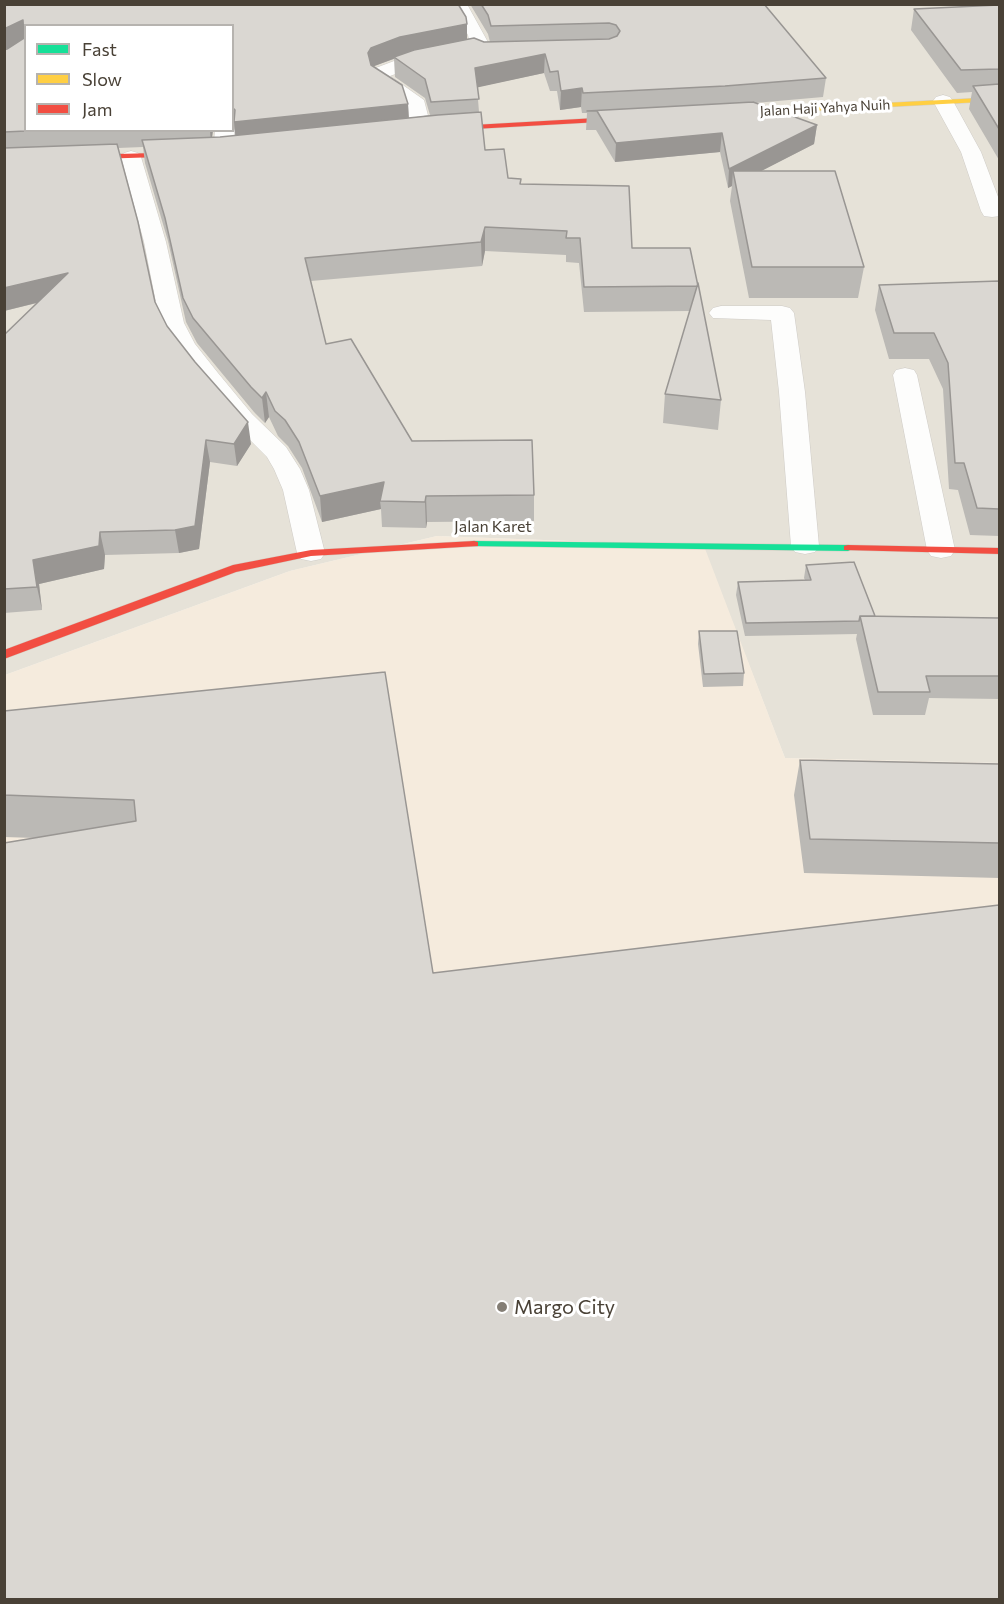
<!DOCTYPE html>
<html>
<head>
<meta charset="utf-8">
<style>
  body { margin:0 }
  #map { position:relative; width:1004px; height:1604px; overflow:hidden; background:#f2f0eb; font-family:Commissioner,sans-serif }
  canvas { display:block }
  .frame { position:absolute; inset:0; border:6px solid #494136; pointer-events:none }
  .legend { position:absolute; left:24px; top:24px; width:210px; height:108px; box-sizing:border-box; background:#fff; border:2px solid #b6b3af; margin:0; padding:8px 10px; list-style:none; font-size:18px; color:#494136 }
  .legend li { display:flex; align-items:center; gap:12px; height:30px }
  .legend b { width:30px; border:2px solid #b6b3af }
</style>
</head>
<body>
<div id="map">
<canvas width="1004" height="1604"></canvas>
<div class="frame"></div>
<ul class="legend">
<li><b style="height:8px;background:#16e098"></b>Fast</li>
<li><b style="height:8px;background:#ffcf43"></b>Slow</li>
<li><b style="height:8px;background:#f24e42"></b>Jam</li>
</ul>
</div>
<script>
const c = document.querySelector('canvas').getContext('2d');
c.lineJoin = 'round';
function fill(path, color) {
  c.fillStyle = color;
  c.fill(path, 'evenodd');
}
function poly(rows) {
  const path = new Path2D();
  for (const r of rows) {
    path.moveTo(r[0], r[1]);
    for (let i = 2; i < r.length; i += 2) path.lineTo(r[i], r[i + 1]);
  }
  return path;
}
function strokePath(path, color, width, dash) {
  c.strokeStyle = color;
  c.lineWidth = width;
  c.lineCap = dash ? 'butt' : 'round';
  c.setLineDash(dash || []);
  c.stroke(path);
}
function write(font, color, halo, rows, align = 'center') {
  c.font = font + ' Commissioner,sans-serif';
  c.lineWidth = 6;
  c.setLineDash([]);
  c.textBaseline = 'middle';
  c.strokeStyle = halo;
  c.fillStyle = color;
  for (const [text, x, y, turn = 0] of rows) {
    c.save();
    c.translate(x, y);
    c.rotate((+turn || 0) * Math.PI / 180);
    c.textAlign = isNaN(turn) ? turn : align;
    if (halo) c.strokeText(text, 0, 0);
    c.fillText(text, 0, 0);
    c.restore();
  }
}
fill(poly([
  [5,5,999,5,999,763,785,758,703,546,437,536,290,571,5,675],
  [26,26,232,26,232,130,26,130]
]), '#e6e2d8');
fill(poly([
  [437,536,704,546,785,758,999,763,999,1599,5,1600,5,675,290,571]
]), '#f5ebdd');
const street = poly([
  [450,4,467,4,489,44,483,53,414,67,390,76,424,100,432,131,429,135,422,137,415,135,412,131,405,103,373,82,371,73,373,69,402,58,470,45,468,35,450,4],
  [943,95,950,97,953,101,981,152,1000,202,1000,216,992,217,984,216,981,211,961,152,933,101,936,97,943,95],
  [232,126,235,130,233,152,230,156,223,158,216,156,213,152,215,130,232,130,232,126],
  [131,151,138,153,141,157,166,242,184,323,195,344,218,373,252,414,286,447,300,469,309,490,325,553,321,559,311,561,301,559,297,553,283,490,274,469,267,457,234,424,200,383,172,346,160,323,144,242,121,157,124,153,131,151],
  [721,306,782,306,790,308,794,313,805,392,819,546,815,552,805,554,795,552,791,546,779,392,771,320,713,318,709,313,713,308,721,306],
  [905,368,914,370,917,375,955,550,951,556,941,558,931,556,927,550,893,375,896,370,905,368]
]);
const fast = poly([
  [474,541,848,545,854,548,848,551,470,546,470,542,474,541]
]);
const slow = poly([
  [1000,97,1000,101,732,115,728,113,732,111,1000,97]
]);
const jam = poly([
  [632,116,636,118,635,120,438,131,434,129,438,127,632,116],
  [193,152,193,156,190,156,4,162,4,157,193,152],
  [474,541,478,542,478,546,311,556,236,572,4,659,4,650,233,565,311,550,474,541],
  [848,545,1000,548,1000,554,844,550,844,546,848,545]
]);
strokePath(street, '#cfccc7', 1);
strokePath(fast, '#d4cec3', 1);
strokePath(slow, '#d4cec3', 1);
strokePath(jam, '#d4cec3', 1);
fill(street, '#fdfdfc');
fill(fast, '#16e098');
fill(slow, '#ffcf43');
fill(jam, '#f24e42');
fill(poly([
  [4,4,467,24,467,40,484,42,490,42,488,34,470,4,764,4,826,78,823,97,755,103,817,125,814,144,761,171,864,267,858,298,749,298,730,201,732,186,728,188,720,152,615,162,596,130,586,130,587,113,582,113,581,107,560,110,557,91,550,91,544,73,477,87,479,112,485,150,508,178,521,179,521,184,632,248,690,248,721,400,718,430,663,423,665,394,690,311,584,312,579,263,566,262,566,255,485,251,482,266,311,281,326,344,412,441,534,495,534,521,427,522,426,528,382,527,381,509,322,522,302,468,288,446,278,436,269,417,265,423,254,412,197,343,186,322,168,241,145,163,143,147,118,148,155,302,167,326,251,444,237,466,210,462,199,549,179,553,105,555,104,569,39,584,42,610,4,613,4,335,37,303,4,311],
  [232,26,232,124,234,127,235,136,212,138,213,130,26,130],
  [394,59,395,77,425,98,430,115,409,118,408,104,373,66],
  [999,5,999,160,969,109,972,92,957,93,911,30,914,9],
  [999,281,999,536,970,535,958,490,949,489,943,389,929,359,889,359,875,310,879,285],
  [806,565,875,616,999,618,999,699,929,698,925,715,873,715,856,639,857,634,745,636,736,595,738,582,805,580,804,578],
  [699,631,744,673,743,686,703,687,698,644],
  [4,711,433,973,999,1599,35,838,4,837],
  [800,760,999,764,999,878,804,873,794,795]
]), '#bbb9b5');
fill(poly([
  [23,20,26,39,4,50,4,29],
  [467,24,467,43,401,56,372,67,369,72,368,53,371,48,400,37],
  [545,54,544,73,475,88,475,68],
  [582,88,581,107,560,110,561,91],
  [408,104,409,124,236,142,234,122],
  [817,125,814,144,736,184,733,171,732,186,728,188,729,169],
  [210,130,213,130,211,144],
  [722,133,720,152,615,162,616,143],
  [485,227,485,251,482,266,481,242],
  [68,273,72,294,4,311,4,288],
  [266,392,269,417,265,423,262,398],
  [248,422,251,444,237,466,234,444],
  [206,440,210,462,199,549,179,553,175,530],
  [384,482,380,501,381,509,322,522,320,496],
  [426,496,427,522,426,528,425,502],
  [100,532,105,555,104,569,39,584,42,610,37,587,33,560]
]), '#999693');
const building = poly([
  [4,4,458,4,466,17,467,24,400,37,371,48,368,53,371,65,402,85,408,104,234,122,235,110,232,107,232,26,26,26,26,130,48,130,4,132,4,50,7,49,24,38,23,20,4,29,4,4],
  [481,4,764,4,826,78,725,86,583,93,582,88,561,91,558,71,550,72,545,54,475,68,479,99,431,102,425,79,394,57,414,50,474,38,484,42,609,39,617,36,620,31,616,25,609,23,491,26,488,15,481,4],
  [999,5,999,69,961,70,914,9,999,5],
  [999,84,999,129,973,86,999,84],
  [753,102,817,125,729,169,722,133,616,143,597,111,587,111,753,102],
  [481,112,485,150,504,149,508,178,521,179,520,184,629,186,632,248,690,248,698,286,584,287,580,238,566,238,567,231,485,227,481,242,305,258,326,344,351,339,412,441,532,440,534,495,426,496,425,502,380,501,384,482,320,496,299,442,285,420,275,411,266,392,262,398,251,387,193,318,183,298,165,218,142,140,220,137,438,115,481,112],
  [117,144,138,222,155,302,167,326,195,362,248,422,234,444,206,440,195,526,175,530,100,532,99,546,33,560,37,587,4,589,4,335,68,273,4,288,4,148,117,144],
  [733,171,835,171,864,267,752,267,733,171],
  [999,281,999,509,977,508,964,463,955,463,948,363,934,333,894,333,879,285,999,281],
  [698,283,721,400,665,394,698,283],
  [854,562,875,616,860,616,859,621,746,623,738,582,811,580,806,565,854,562],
  [860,616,999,618,999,676,926,676,930,692,878,692,860,616],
  [699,631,737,631,744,673,704,674,699,631],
  [385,672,433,973,999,905,999,1599,4,1599,4,843,136,821,134,800,4,795,4,711,385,672],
  [800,760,999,764,999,843,810,839,800,760]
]);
fill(building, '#dad7d2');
strokePath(building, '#999693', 1.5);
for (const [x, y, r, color] of [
  [502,1307,6,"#847e75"]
]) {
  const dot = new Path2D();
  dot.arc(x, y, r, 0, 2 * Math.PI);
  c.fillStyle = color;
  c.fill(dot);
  strokePath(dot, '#fff', 2);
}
write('14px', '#494136', '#fff', [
  ["Jalan Haji Yahya Nuih",825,108,-3]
]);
write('16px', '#494136', '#fff', [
  ["Jalan Karet",493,527]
]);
write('20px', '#494136', '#fff', [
  ["Margo City",514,1307]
], 'left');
</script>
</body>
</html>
